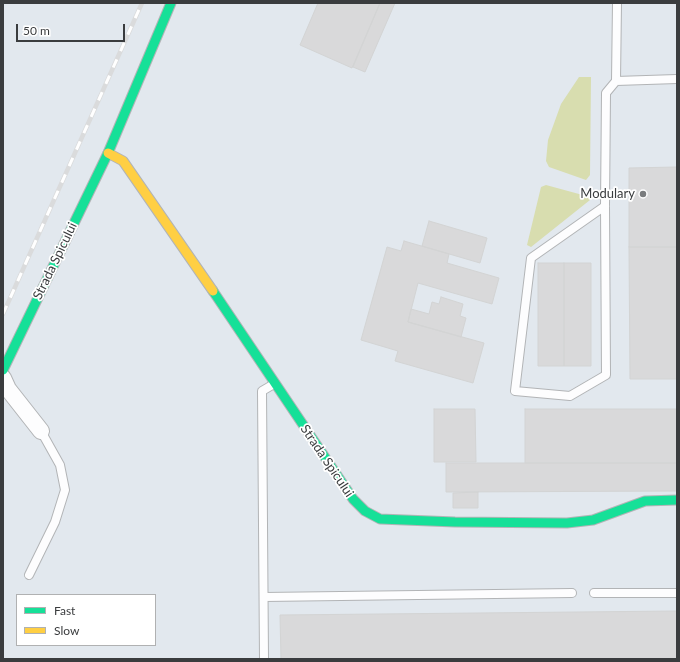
<!DOCTYPE html>
<html>
<head>
<meta charset="utf-8">
<style>
  body { margin:0 }
  #map { position:relative; width:680px; height:662px; overflow:hidden; background:#f2f4f6; font-family:Lato,sans-serif }
  canvas { display:block }
  .frame { position:absolute; inset:0; border:4px solid #3a3c3e; pointer-events:none }
  .legend { position:absolute; left:16px; top:594px; width:140px; height:52px; box-sizing:border-box; background:#fff; border:1px solid #b0b1b2; margin:0; padding:5px 7px; list-style:none; font-size:12px; color:#3a3c3e }
  .legend li { display:flex; align-items:center; gap:8px; height:20px }
  .legend b { width:20px; border:1px solid #b0b1b2 }
  .scale { position:absolute; left:16px; top:24px; width:109px; height:18px; box-sizing:border-box; border:2px solid #3a3c3e; border-top:0; padding-left:5px; font-size:12px; line-height:14px; white-space:nowrap; color:#3a3c3e; -webkit-text-stroke:3px #fff; paint-order:stroke }
</style>
</head>
<body>
<div id="map">
<canvas width="680" height="662"></canvas>
<div class="frame"></div>
<ul class="legend">
<li><b style="height:5px;background:#16e098"></b>Fast</li>
<li><b style="height:5px;background:#ffcf43"></b>Slow</li>
</ul>
<div class="scale">50 m</div>
</div>
<script>
const c = document.querySelector('canvas').getContext('2d');
c.lineJoin = 'round';
function fill(path, color) {
  c.fillStyle = color;
  c.fill(path, 'evenodd');
}
function poly(rows) {
  const path = new Path2D();
  for (const r of rows) {
    path.moveTo(r[0], r[1]);
    for (let i = 2; i < r.length; i += 2) path.lineTo(r[i], r[i + 1]);
  }
  return path;
}
function strokePath(path, color, width, dash) {
  c.strokeStyle = color;
  c.lineWidth = width;
  c.lineCap = dash ? 'butt' : 'round';
  c.setLineDash(dash || []);
  c.stroke(path);
}
function write(font, color, halo, rows, align = 'center') {
  c.font = font + ' Lato,sans-serif';
  c.lineWidth = 3.5;
  c.setLineDash([]);
  c.textBaseline = 'middle';
  c.strokeStyle = halo;
  c.fillStyle = color;
  for (const [text, x, y, turn = 0] of rows) {
    c.save();
    c.translate(x, y);
    c.rotate((+turn || 0) * Math.PI / 180);
    c.textAlign = isNaN(turn) ? turn : align;
    if (halo) c.strokeText(text, 0, 0);
    c.fillText(text, 0, 0);
    c.restore();
  }
}
fill(poly([
  [3,3,677,3,677,659,3,659],
  [17,595,155,595,155,645,17,645]
]), '#e2e8ee');
fill(poly([
  [579,77,591,77,590,175,586,180,549,167,546,161,548,140,561,104],
  [546,185,590,197,590,200,531,247,527,245,541,187]
]), '#d8ddaf');
const building = poly([
  [318,3,380,3,352,68,300,45,318,3],
  [380,3,395,3,365,72,353,67,380,3],
  [677,167,677,247,629,247,629,168,677,167],
  [429,221,487,238,480,263,422,246,429,221],
  [404,241,449,254,447,263,499,278,492,304,418,283,408,322,484,343,473,383,395,361,398,351,361,340,387,247,401,251,404,241],
  [629,247,677,247,677,379,630,379,629,247],
  [538,263,564,263,564,366,538,366,538,263],
  [564,263,591,263,591,366,564,366,564,263],
  [441,297,463,304,460,316,466,318,461,337,408,322,411,309,429,314,432,302,439,304,441,297],
  [434,409,475,409,476,462,434,462,434,409],
  [525,409,677,409,677,463,525,463,525,409],
  [446,463,677,463,677,491,446,492,446,463],
  [478,492,478,508,453,508,453,493,478,492],
  [677,611,677,659,281,659,280,615,677,611]
]);
fill(building, '#d9d9da');
strokePath(building, '#d3d4d4', 1);
const lane = poly([
  [616,81,677,79],
  [605,206,531,258,515,391,570,396,606,375,605,206,606,93,616,81,617,3],
  [29,575,55,522,65,490,60,465,41,431],
  [594,593,677,593],
  [264,597,572,593],
  [264,659,262,391,274,384]
]);
const street = poly([
  [3,378,8,389,41,431]
]);
const fast = poly([
  [213,291,353,499,365,511,380,519,455,522,567,523,593,520,645,501,677,500],
  [3,370,108,153,171,3]
]);
const slow = poly([
  [108,153,123,161,213,291]
]);
strokePath(lane, '#b2b4b6', 10);
strokePath(street, '#b2b4b6', 18);
strokePath(fast, '#b2b4b6', 11);
strokePath(slow, '#b2b4b6', 11);
strokePath(lane, '#fdfdfe', 8);
strokePath(street, '#fdfdfe', 16);
strokePath(fast, '#16e098', 9);
strokePath(slow, '#ffcf43', 9);
const rail = poly([
  [3,314,142,3]
]);
strokePath(rail, '#dadbdc', 4.5);
strokePath(rail, '#fff', 3, [9]);
for (const [x, y, r, color] of [
  [643,194,4,"#7a7c7e"]
]) {
  const dot = new Path2D();
  dot.arc(x, y, r, 0, 2 * Math.PI);
  c.fillStyle = color;
  c.fill(dot);
  strokePath(dot, '#fff', 1.5);
}
write('13px', '#3a3c3e', '#fff', [
  ["Modulary",635,194]
], 'right');
write('13px', '#3a3c3e', '#fff', [
  ["Strada Spicului",55,261,-64],
  ["Strada Spicului",327,461,56]
]);
</script>
</body>
</html>
